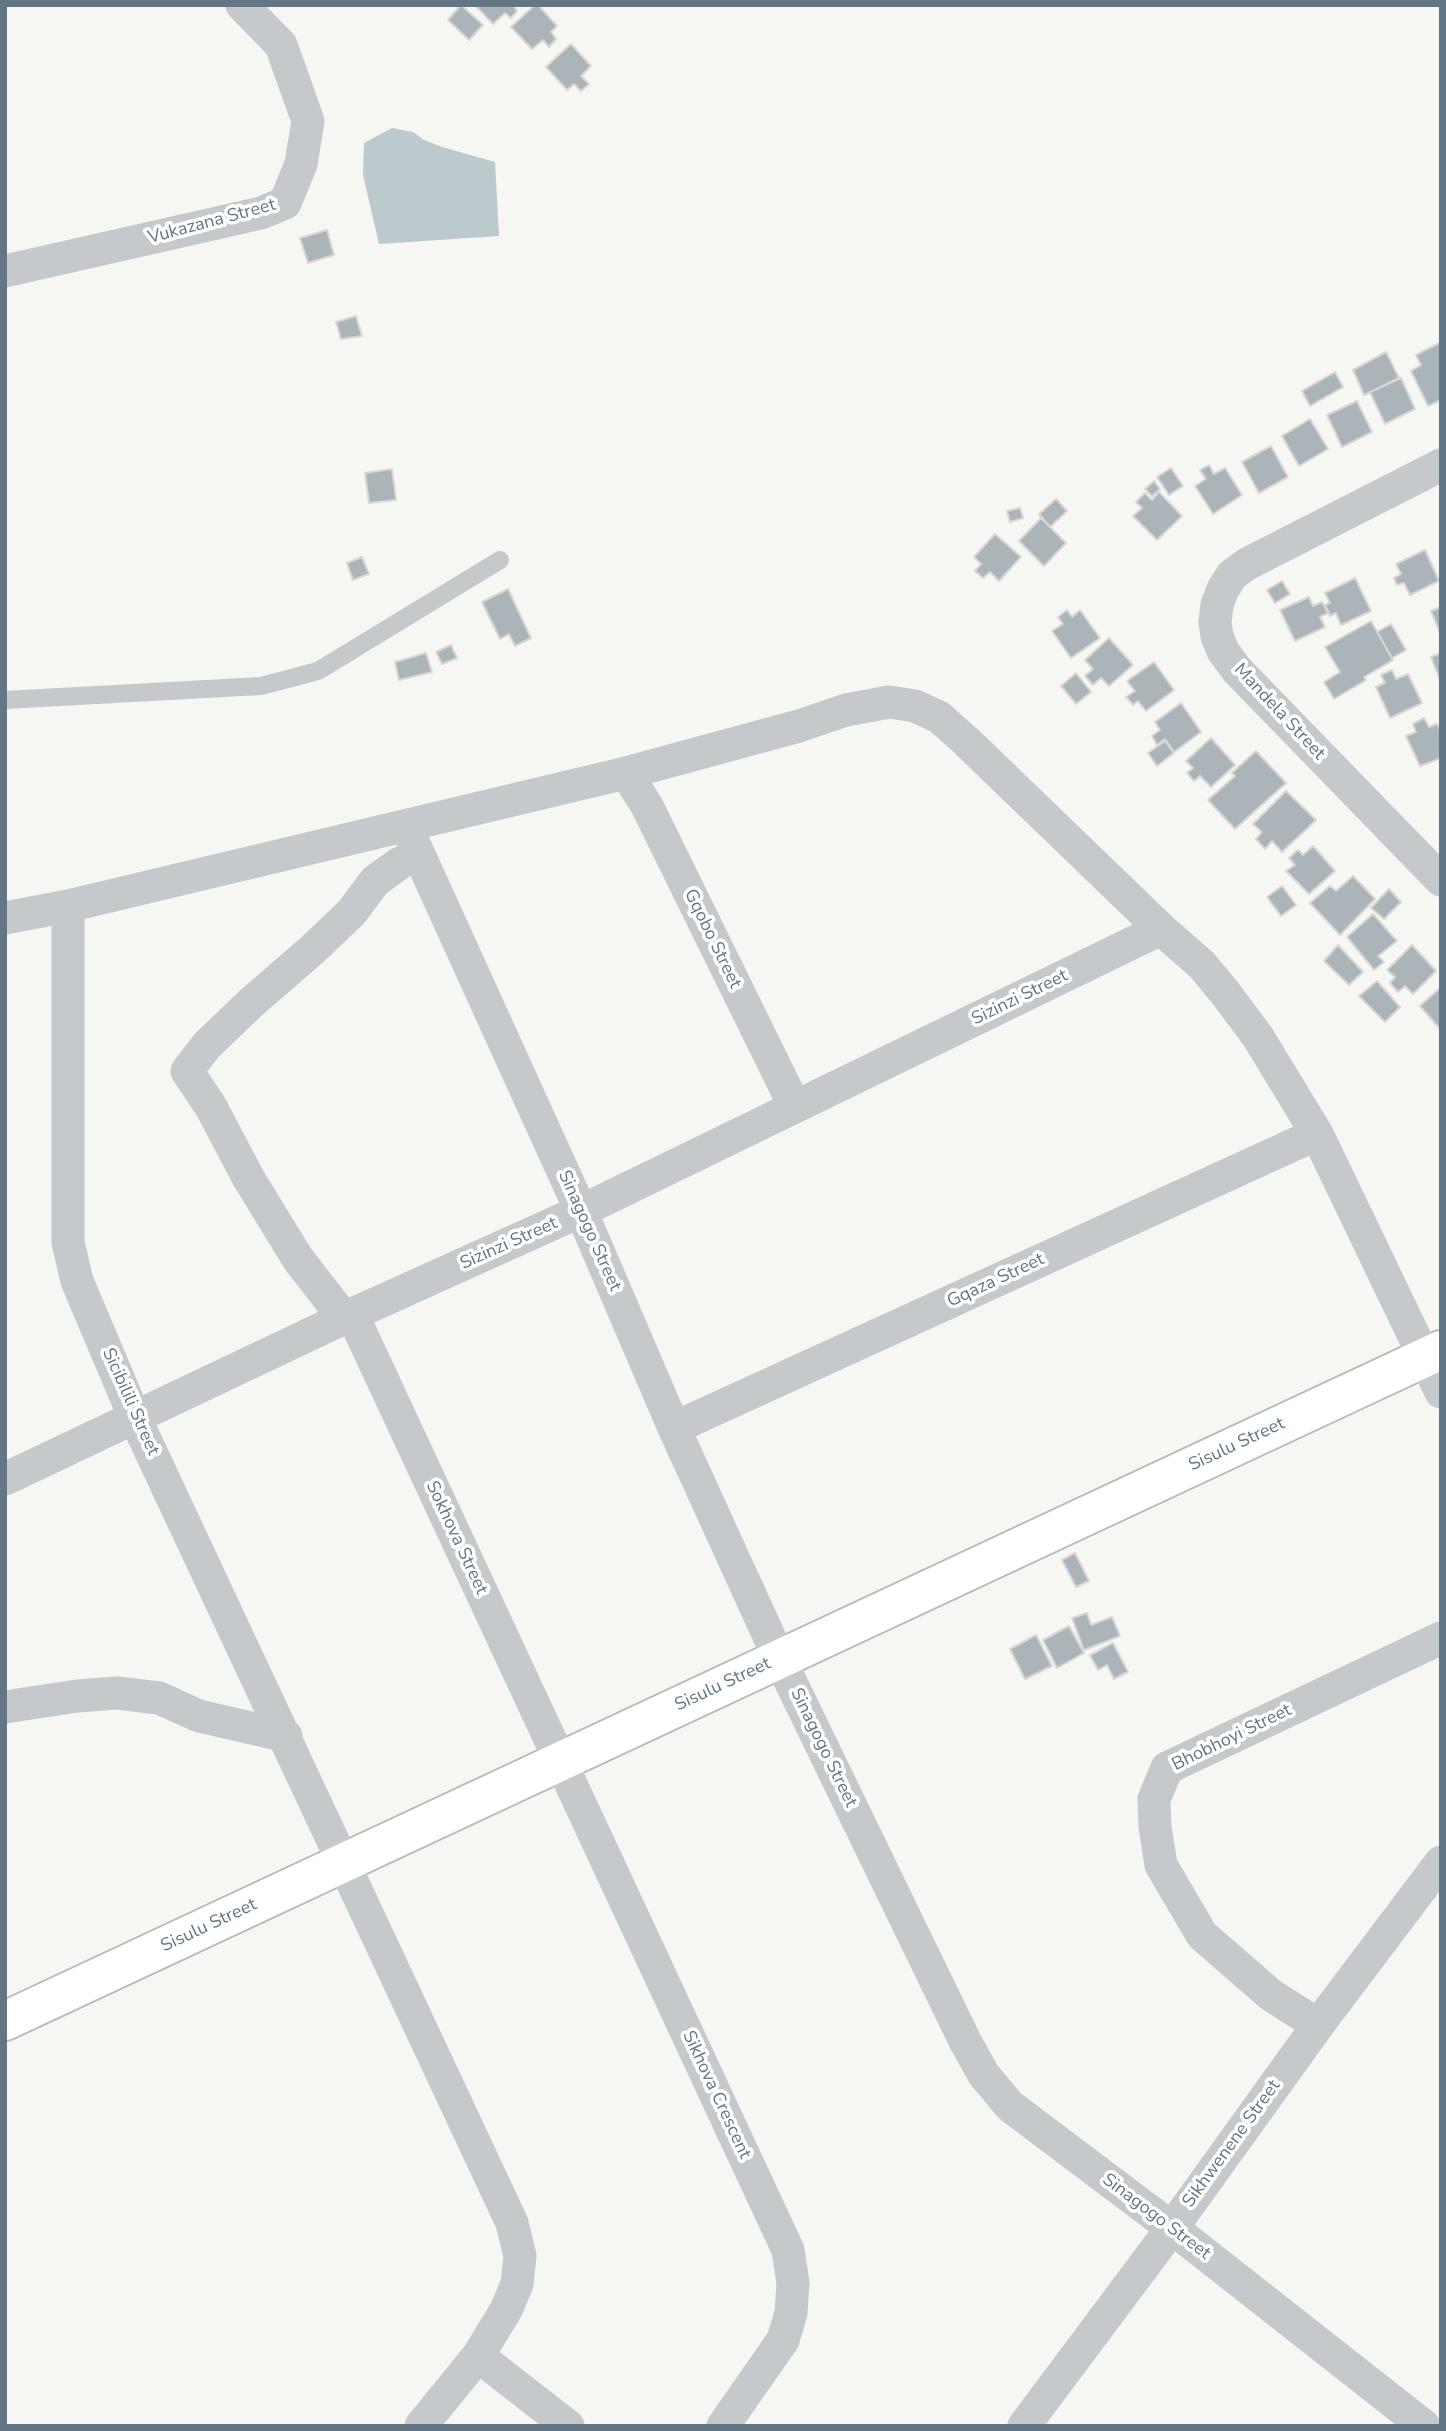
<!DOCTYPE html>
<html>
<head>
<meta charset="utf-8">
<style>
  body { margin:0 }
  #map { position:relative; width:1446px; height:2431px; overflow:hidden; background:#f6f6f2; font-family:"Nunito Sans",sans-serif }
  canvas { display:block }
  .frame { position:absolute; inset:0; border:7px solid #637685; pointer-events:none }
</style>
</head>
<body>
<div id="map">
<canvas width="1446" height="2431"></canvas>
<div class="frame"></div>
</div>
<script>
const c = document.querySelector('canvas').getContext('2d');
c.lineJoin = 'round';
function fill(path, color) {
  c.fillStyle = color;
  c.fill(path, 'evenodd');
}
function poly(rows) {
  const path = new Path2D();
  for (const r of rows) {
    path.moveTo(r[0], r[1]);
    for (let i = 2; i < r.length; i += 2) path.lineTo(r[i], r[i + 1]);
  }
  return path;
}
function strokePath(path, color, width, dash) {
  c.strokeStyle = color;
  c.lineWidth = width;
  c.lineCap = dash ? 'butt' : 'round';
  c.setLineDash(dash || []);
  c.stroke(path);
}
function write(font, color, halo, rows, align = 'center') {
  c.font = font + ' "Nunito Sans",sans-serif';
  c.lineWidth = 7;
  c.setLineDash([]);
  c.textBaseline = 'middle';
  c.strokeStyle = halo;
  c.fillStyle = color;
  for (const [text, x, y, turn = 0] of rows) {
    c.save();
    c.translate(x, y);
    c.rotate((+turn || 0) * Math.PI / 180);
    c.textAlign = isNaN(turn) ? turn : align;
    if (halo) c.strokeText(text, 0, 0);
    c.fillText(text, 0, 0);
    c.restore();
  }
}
fill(poly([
  [392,128,413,132,424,140,442,147,495,162,499,236,379,244,363,175,364,143]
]), '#bcc9cd');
const building = poly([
  [461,5,483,25,469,40,448,20,461,5],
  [475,5,513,5,517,11,511,18,505,13,493,24,475,5],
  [535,5,538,5,557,26,551,32,556,39,549,47,543,40,532,49,511,27,535,5],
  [571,44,591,66,581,76,589,84,581,91,574,84,567,90,546,67,571,44],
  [327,230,334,255,308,263,300,238,327,230],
  [356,316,362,336,341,339,336,322,356,316],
  [1439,343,1441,348,1441,400,1428,406,1411,371,1421,365,1416,355,1439,343],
  [1386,352,1399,378,1364,395,1353,370,1386,352],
  [1335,372,1343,387,1310,406,1302,391,1335,372],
  [1401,378,1415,409,1385,424,1370,392,1401,378],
  [1357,401,1372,432,1342,447,1327,415,1357,401],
  [1310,419,1328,449,1299,466,1282,436,1310,419],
  [1271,446,1288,477,1259,493,1242,462,1271,446],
  [1209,465,1214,474,1225,468,1242,495,1213,514,1195,486,1206,479,1200,470,1209,465],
  [1171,468,1183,486,1169,495,1157,477,1171,468],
  [392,469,396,500,369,503,365,473,392,469],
  [1154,481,1160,489,1152,496,1145,489,1154,481],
  [1159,492,1182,516,1157,540,1133,516,1142,508,1136,502,1145,493,1152,500,1159,492],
  [1056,499,1067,511,1050,527,1039,514,1056,499],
  [1020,508,1023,518,1010,522,1007,511,1020,508],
  [1041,518,1066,543,1044,566,1019,541,1041,518],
  [995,534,1021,557,999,581,990,572,983,578,975,571,981,564,974,557,995,534],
  [1425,550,1439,581,1410,595,1404,583,1397,585,1394,578,1401,574,1396,564,1425,550],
  [362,557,369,574,353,580,347,563,362,557],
  [1355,578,1371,611,1341,625,1336,613,1330,616,1325,605,1330,603,1325,593,1355,578],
  [1282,581,1290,594,1275,603,1267,590,1282,581],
  [508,589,531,638,515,646,509,634,500,639,482,602,508,589],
  [1309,597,1313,606,1322,602,1328,613,1320,617,1325,627,1295,641,1280,610,1309,597],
  [1441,607,1441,635,1431,611,1441,607],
  [1067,610,1072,617,1080,610,1100,638,1071,658,1052,631,1063,624,1058,617,1067,610],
  [1371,621,1393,660,1364,677,1366,680,1334,699,1324,682,1340,672,1325,647,1371,621],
  [1391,624,1406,650,1392,658,1377,632,1391,624],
  [1109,638,1133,665,1109,686,1101,678,1093,685,1085,676,1093,669,1085,660,1109,638],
  [451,645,457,658,442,664,436,652,451,645],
  [426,653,432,672,399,680,395,662,426,653],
  [1441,653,1441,680,1440,680,1431,657,1441,653],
  [1154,662,1174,690,1146,711,1138,701,1133,705,1126,697,1135,691,1127,681,1154,662],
  [1392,670,1396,679,1408,674,1422,703,1390,718,1376,687,1385,683,1381,675,1392,670],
  [1076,673,1091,692,1076,704,1061,686,1076,673],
  [1181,703,1201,732,1174,752,1165,739,1157,745,1152,736,1160,730,1155,722,1181,703],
  [1424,718,1429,727,1437,724,1441,731,1441,758,1420,766,1406,736,1416,732,1413,724,1424,718],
  [1211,738,1235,765,1211,787,1200,776,1194,781,1187,773,1193,768,1186,761,1211,738],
  [1165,741,1174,753,1157,766,1148,753,1165,741],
  [1256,751,1286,783,1235,829,1208,800,1235,776,1232,773,1256,751],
  [1286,791,1316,820,1282,852,1272,841,1265,849,1256,839,1262,832,1253,824,1286,791],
  [1313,846,1335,871,1309,894,1286,871,1295,865,1289,858,1298,850,1303,855,1313,846],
  [1353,876,1375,899,1340,935,1310,903,1330,886,1336,891,1353,876],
  [1282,886,1296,905,1281,916,1267,897,1282,886],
  [1389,889,1401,902,1384,919,1371,908,1389,889],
  [1373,914,1397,941,1378,956,1384,962,1374,970,1347,937,1373,914],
  [1338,945,1363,972,1349,985,1324,961,1338,945],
  [1412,945,1436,971,1413,994,1405,986,1398,992,1390,983,1395,977,1387,970,1412,945],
  [1377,981,1400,1007,1385,1022,1359,996,1377,981],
  [1441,987,1441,1030,1420,1006,1441,987],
  [1075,1553,1089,1581,1076,1587,1062,1560,1075,1553],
  [1087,1613,1091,1625,1112,1617,1120,1636,1084,1650,1072,1618,1087,1613],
  [1069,1626,1084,1653,1057,1668,1043,1640,1069,1626],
  [1036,1635,1052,1666,1025,1679,1010,1649,1036,1635],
  [1113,1643,1128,1672,1114,1679,1107,1665,1098,1670,1090,1655,1113,1643]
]);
fill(building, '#abb4b9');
strokePath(building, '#d7d7d5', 2);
const secondary = poly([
  [5,2021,1441,1350]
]);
strokePath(secondary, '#b5bbbf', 42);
strokePath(poly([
  [5,700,261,686,318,671,500,560]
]), '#c5c9cc', 18);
strokePath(poly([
  [5,271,261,213,285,203,301,164,308,121,281,45,242,5],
  [1441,465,1247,564,1232,575,1223,589,1217,605,1215,622,1217,636,1223,651,1237,670,1441,880],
  [626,773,647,806,795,1107],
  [406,826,581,1211,674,1428,779,1658,966,2043,984,2075,1010,2106,1172,2228,1424,2426],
  [68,906,68,1242,77,1281,135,1418,512,2223,520,2256,517,2284,506,2310,478,2356,421,2426],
  [5,918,68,906,626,773,799,726,846,710,889,702,915,706,939,717,966,741,1161,929,1202,965,1226,994,1258,1037,1317,1134,1441,1392],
  [352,1314,788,2250,793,2283,791,2313,783,2340,723,2426],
  [344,1318,298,1259,249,1179,211,1107,187,1071,207,1045,252,1002,312,950,351,913,375,881,400,863],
  [674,1428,1317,1134],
  [5,1479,344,1318,581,1211,1161,929],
  [5,1707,77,1696,117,1693,159,1698,199,1716,286,1736],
  [1318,2025,1271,1995,1202,1935,1161,1865,1155,1827,1154,1799,1167,1768,1441,1638],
  [478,2356,568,2426],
  [1024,2426,1172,2228,1318,2025,1441,1862]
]), '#c5c9cc', 33);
strokePath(secondary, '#fff', 38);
write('18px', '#637685', '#fff', [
  ["Vukazana Street",212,222,-15],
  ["Mandela Street",1279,712,47],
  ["Gqobo Street",712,939,64],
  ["Sizinzi Street",1020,998,-26],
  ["Sinagogo Street",589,1231,66],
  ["Sizinzi Street",509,1244,-24],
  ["Gqaza Street",996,1281,-25],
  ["Sicibilili Street",130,1402,66],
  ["Sisulu Street",1237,1445,-25],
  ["Sokhova Street",456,1538,65],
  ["Sisulu Street",723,1685,-25],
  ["Bhobhoyi Street",1232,1738,-26],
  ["Sinagogo Street",823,1748,64],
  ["Sisulu Street",209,1926,-25],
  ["Sikhova Crescent",716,2095,65],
  ["Sikhwenene Street",1232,2144,-54],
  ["Sinagogo Street",1156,2217,37]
]);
</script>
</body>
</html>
